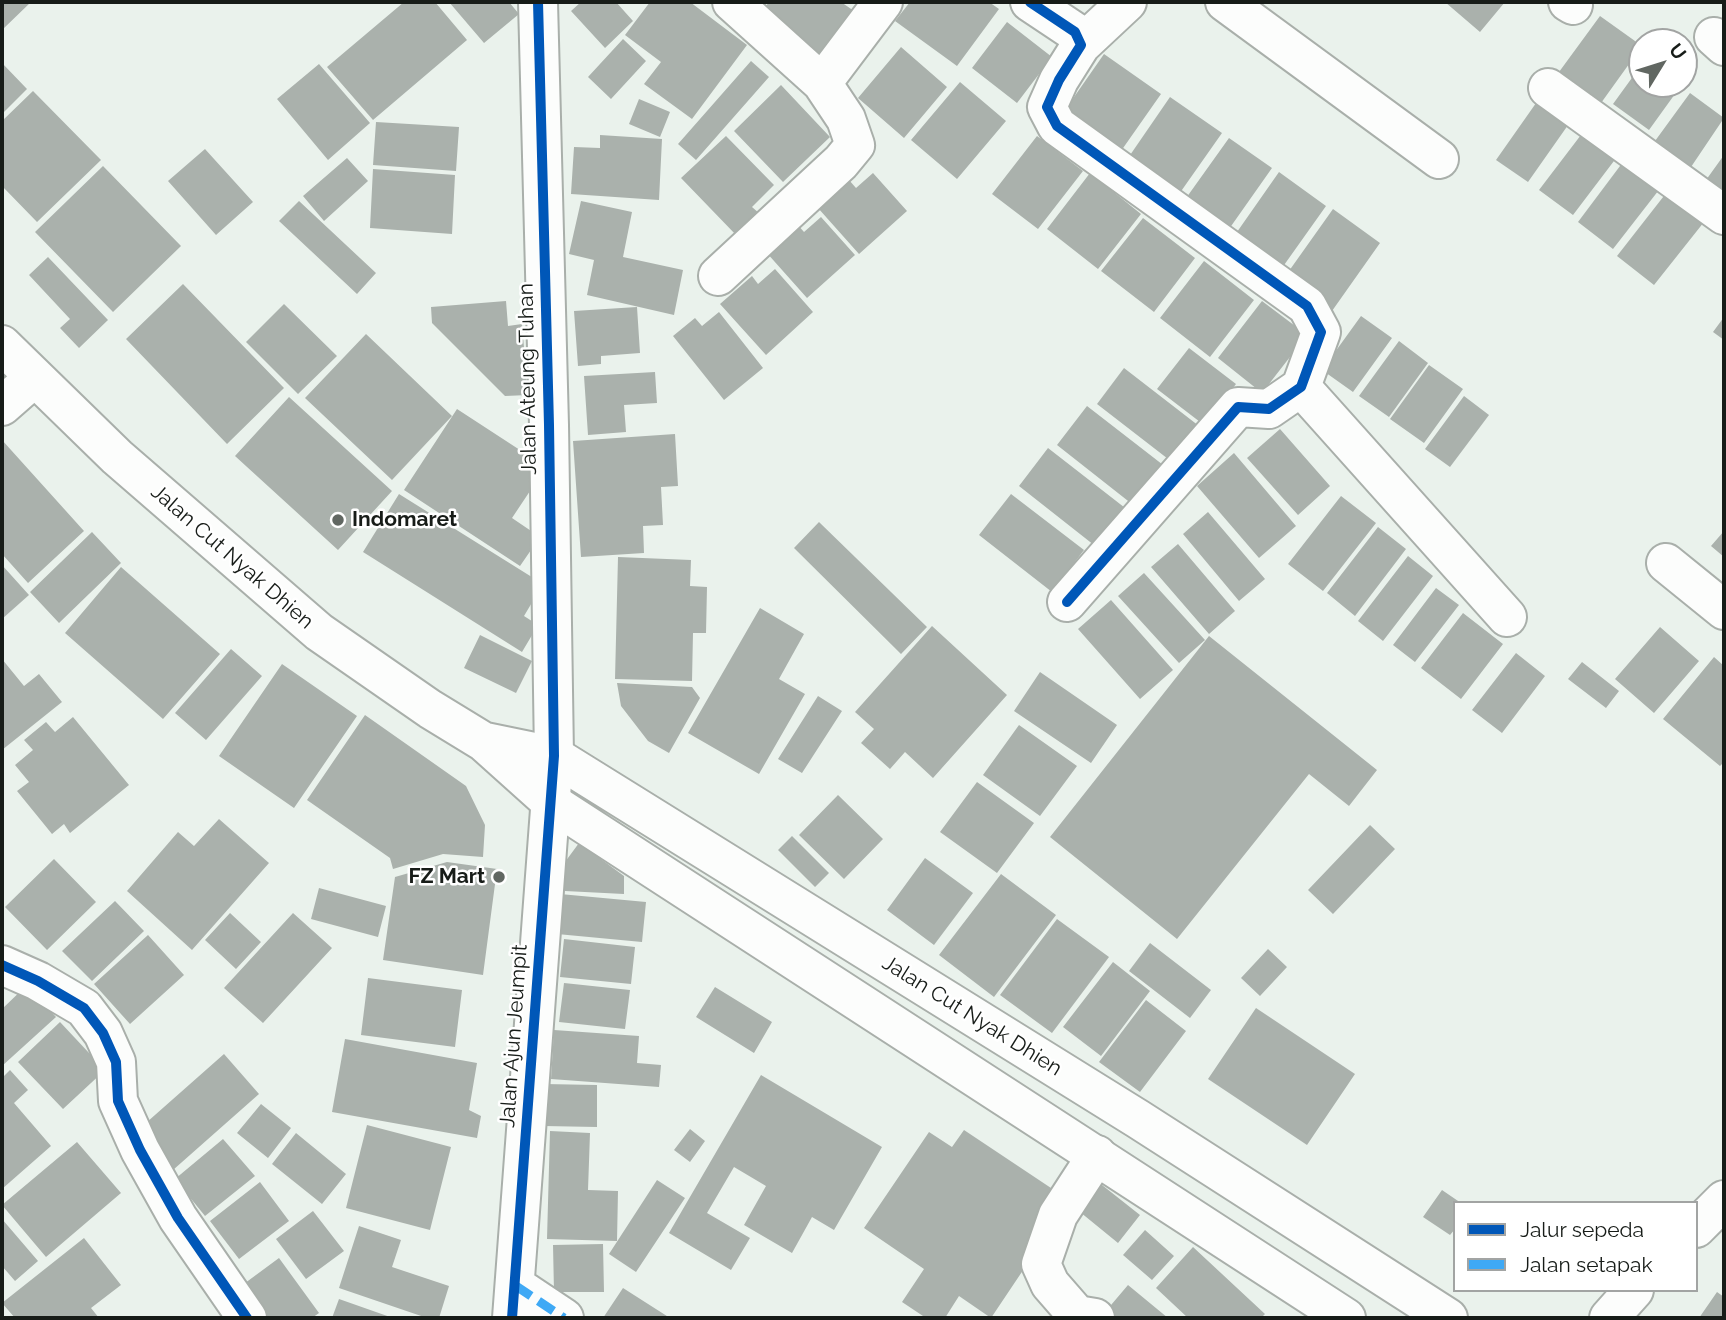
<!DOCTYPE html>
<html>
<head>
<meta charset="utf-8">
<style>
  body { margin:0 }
  #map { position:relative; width:1726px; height:1320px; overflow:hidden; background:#eaf2ec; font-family:Raleway,sans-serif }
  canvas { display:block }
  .frame { position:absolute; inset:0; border:4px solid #171c18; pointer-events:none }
  .legend { position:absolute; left:1453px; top:1201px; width:245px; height:91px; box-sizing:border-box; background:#fff; border:2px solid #a2a4a3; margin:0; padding:9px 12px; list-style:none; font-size:21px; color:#171c18 }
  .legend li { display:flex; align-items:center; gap:14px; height:35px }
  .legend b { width:35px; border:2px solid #a2a4a3 }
  .north { position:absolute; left:1628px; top:28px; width:70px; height:70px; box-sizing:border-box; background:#fff; border:2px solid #a2a4a3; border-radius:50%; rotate:52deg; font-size:19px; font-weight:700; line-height:28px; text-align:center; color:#171c18 }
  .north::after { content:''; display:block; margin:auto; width:24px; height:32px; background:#616762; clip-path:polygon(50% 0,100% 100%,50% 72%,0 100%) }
</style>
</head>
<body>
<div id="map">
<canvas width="1726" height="1320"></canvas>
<div class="frame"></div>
<ul class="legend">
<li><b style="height:9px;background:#0057b8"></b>Jalur sepeda</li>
<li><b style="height:9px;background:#3fa9f5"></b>Jalan setapak</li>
</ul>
<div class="north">U</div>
</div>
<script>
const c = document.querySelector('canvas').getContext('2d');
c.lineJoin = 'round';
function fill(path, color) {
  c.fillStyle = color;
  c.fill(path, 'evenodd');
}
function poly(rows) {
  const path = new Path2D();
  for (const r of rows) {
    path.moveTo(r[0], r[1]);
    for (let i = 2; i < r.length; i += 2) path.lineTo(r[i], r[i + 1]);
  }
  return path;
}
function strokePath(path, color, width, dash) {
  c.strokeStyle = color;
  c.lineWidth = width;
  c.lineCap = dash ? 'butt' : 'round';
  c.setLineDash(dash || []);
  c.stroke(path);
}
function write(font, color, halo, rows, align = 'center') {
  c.font = font + ' Raleway,sans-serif';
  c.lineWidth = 5;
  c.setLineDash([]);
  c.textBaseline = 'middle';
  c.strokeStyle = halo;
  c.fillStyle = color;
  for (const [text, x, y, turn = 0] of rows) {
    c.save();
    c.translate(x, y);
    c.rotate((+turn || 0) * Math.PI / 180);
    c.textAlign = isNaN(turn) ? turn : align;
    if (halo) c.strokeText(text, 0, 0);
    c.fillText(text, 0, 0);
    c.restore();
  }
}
fill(poly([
  [2,2,31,2,2,30],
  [404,2,435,2,467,40,373,120,327,67],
  [449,2,509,2,519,14,484,43],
  [581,2,616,2,633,21,605,48,571,11],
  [650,2,690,2,747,45,692,119,644,84,661,62,625,35],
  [769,2,841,2,854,11,815,63,756,19],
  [910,2,989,2,999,9,957,66,895,21],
  [1445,2,1505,2,1480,32],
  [1600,16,1642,46,1601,103,1559,72],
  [1007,22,1052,57,1017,103,972,68],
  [623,39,646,61,611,99,588,77],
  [901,47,947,87,904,138,858,98],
  [1104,54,1161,94,1121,151,1065,110],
  [751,61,769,77,696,160,678,144],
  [2,63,27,89,2,114],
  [319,64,370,123,328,160,277,99],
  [1642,64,1642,84,1676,84,1680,87,1649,130,1613,104],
  [960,82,1006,121,957,179,911,140],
  [781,85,830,137,783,182,734,131],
  [33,91,101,160,37,222,2,186,2,121],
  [1690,93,1724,118,1691,167,1655,141],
  [1541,96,1573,118,1528,182,1496,160],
  [1170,97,1222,133,1177,197,1126,161],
  [639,99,670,112,660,137,629,124],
  [376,122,459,127,456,171,373,165],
  [1587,127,1620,153,1573,215,1539,190],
  [600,135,662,139,659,200,571,194,574,147,600,148],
  [726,136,774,185,752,207,760,214,737,236,681,178],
  [1037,136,1083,171,1038,229,992,194],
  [1229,138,1272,168,1222,239,1179,208],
  [205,149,253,202,216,235,168,181],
  [1724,155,1724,193,1706,180],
  [347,158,368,181,324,221,303,196],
  [1626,158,1662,186,1613,249,1578,222],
  [103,166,181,246,113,312,35,232],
  [373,169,455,175,452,234,370,228],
  [1279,172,1326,206,1277,275,1230,242],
  [873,173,907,211,859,254,818,208,849,180,856,188],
  [1090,173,1141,214,1098,269,1047,229],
  [1667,192,1704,222,1654,285,1617,256],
  [299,201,376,273,357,294,279,221],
  [581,201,632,212,623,257,683,270,674,315,587,295,594,260,569,254],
  [1333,209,1380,243,1332,311,1284,278],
  [821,217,855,255,807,298,766,252,797,224,804,232],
  [1143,218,1195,258,1154,312,1101,271],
  [48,257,108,320,79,348,60,328,70,319,29,275],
  [1204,261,1254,300,1210,357,1160,318],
  [775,269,813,312,766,355,720,304,752,276,758,284],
  [183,284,284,388,227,444,126,339],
  [506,301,508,326,522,324,528,395,505,396,432,323,431,307],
  [1262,301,1307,335,1262,393,1218,358],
  [284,304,337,356,298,394,246,342],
  [637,307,640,353,601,356,601,364,578,366,574,311],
  [719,312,763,368,724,400,673,336,695,318,702,326],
  [1361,316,1392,338,1353,392,1322,370],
  [1724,317,1724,340,1713,332],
  [366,334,452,416,392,480,305,398],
  [1399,341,1428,363,1389,417,1359,396],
  [1189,348,1236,384,1204,425,1157,389],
  [1429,365,1463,389,1424,443,1390,419],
  [1124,368,1199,426,1172,462,1097,404],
  [655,372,657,403,624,405,626,432,588,435,584,376],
  [1464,396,1489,415,1450,467,1425,449],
  [289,397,392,491,338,550,235,456],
  [1087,406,1167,468,1137,508,1057,445],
  [457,409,546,467,512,518,540,537,520,566,404,490],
  [1280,429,1330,486,1298,515,1247,458],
  [675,434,678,486,661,487,663,525,643,526,644,553,581,557,573,441],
  [2,440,84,531,28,583,2,554],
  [1048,448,1129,511,1099,549,1019,486],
  [1234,453,1296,526,1259,558,1197,486],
  [399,494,543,584,524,616,538,625,522,652,363,552],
  [1011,494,1084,550,1052,592,979,535],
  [1341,496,1376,523,1323,591,1288,564],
  [1208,512,1265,579,1239,601,1183,534],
  [819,522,927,627,901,654,794,548],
  [1378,527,1406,549,1355,616,1327,593],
  [1724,531,1724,557,1711,546],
  [92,532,121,563,59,623,30,592],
  [1178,544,1235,611,1209,634,1151,567],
  [1408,556,1433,576,1383,641,1358,621],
  [618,557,691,560,690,586,707,587,706,633,693,633,692,681,615,679],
  [2,565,29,595,2,619],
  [121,567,220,654,163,719,65,633],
  [1144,573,1205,640,1179,663,1118,596],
  [1436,588,1459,605,1415,662,1393,645],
  [1111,600,1173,670,1140,699,1078,629],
  [760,608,804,634,779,679,805,694,759,774,688,733],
  [1463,613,1503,644,1461,699,1421,668],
  [932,626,1007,695,933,778,905,752,890,769,861,743,874,729,855,712],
  [1660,627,1699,661,1654,713,1615,679],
  [480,635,532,661,516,693,464,668],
  [1209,636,1377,770,1349,806,1309,774,1177,939,1050,837],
  [231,649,262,676,206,740,175,713],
  [1516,653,1545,676,1502,733,1472,710],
  [1714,657,1724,666,1724,762,1720,766,1663,719],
  [2,659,24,686,39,674,62,702,2,750],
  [1582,662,1619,691,1606,708,1568,679],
  [282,664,357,716,294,808,219,756],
  [1040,672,1117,725,1091,763,1014,711],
  [617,683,692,687,700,698,669,753,648,741,621,706],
  [818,696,842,711,802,773,778,759],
  [365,715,466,786,485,825,483,857,443,854,393,869,390,858,307,800],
  [73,717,129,785,70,833,64,824,52,834,17,791,29,782,15,765,33,750,24,740,46,722,55,732],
  [1019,725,1077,766,1040,816,983,775],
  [977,782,1034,823,997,873,940,832],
  [838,795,883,839,844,879,799,835],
  [219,819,269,863,192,950,127,891,178,832,194,846],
  [1370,825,1395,849,1333,914,1308,890],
  [792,836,829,873,815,887,778,850],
  [579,843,624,876,624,894,565,891,565,862],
  [925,858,973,893,934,945,887,910],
  [54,859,96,902,47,950,5,907],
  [447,862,497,869,483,975,383,960,395,877],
  [1001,874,1056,915,994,997,939,955],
  [319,888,386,906,378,937,311,919],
  [560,894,646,902,642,942,557,934],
  [115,901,144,931,92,981,62,951],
  [230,913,261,942,236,969,205,940],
  [293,913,332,948,263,1023,224,988],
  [1057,919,1109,957,1052,1033,1000,995],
  [148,935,184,975,130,1024,94,984],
  [564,939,635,947,631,984,560,977],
  [1150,943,1211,990,1190,1018,1129,971],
  [1268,949,1287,967,1260,996,1241,978],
  [1113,962,1150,991,1101,1056,1063,1027],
  [368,978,462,990,455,1047,361,1035],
  [564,983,630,990,625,1029,559,1022],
  [27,985,56,1017,2,1066,2,1009],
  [715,987,772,1022,754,1053,696,1017],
  [1146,1000,1186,1031,1140,1092,1099,1062],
  [1256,1008,1355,1074,1307,1145,1208,1079],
  [60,1022,105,1070,63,1109,18,1062],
  [554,1030,639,1036,637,1063,661,1065,659,1087,551,1079],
  [345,1039,477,1063,469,1110,481,1116,477,1138,332,1112],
  [224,1054,259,1094,173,1170,138,1130],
  [10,1070,28,1090,14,1103,51,1146,2,1189,2,1078],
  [761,1075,882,1147,834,1230,812,1217,792,1253,744,1225,766,1186,734,1167,707,1213,750,1238,731,1270,669,1233],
  [544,1084,597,1085,597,1127,544,1126],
  [261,1104,291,1128,268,1158,237,1133],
  [367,1125,451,1147,430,1230,346,1208],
  [690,1129,705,1141,690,1162,674,1150],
  [964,1130,1054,1190,1036,1216,1052,1227,991,1318,959,1296,945,1318,926,1318,902,1302,924,1269,864,1228,929,1132,952,1147],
  [550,1131,590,1133,588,1190,618,1191,617,1241,547,1239],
  [296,1133,346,1174,322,1204,272,1164],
  [223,1139,255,1176,205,1216,175,1179],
  [77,1142,121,1193,46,1257,2,1205],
  [657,1180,685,1198,636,1272,609,1254],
  [260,1182,289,1221,239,1259,210,1221],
  [1102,1185,1140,1215,1118,1243,1080,1212],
  [1442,1190,1461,1203,1455,1203,1455,1229,1450,1235,1423,1217],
  [313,1211,344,1251,306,1279,276,1239],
  [2,1219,38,1261,15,1281,2,1266],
  [359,1226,401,1240,392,1267,449,1286,439,1318,427,1318,339,1288],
  [1145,1230,1174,1256,1152,1280,1123,1255],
  [84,1238,121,1285,91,1308,99,1318,15,1318,2,1303],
  [603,1244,604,1292,554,1292,553,1245],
  [1193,1247,1265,1314,1261,1318,1188,1318,1156,1288],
  [279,1258,319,1313,312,1318,259,1318,237,1289],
  [1128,1285,1168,1318,1100,1318],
  [623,1288,670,1318,603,1318],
  [1717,1292,1724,1297,1724,1318,1699,1318],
  [339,1299,393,1318,332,1318]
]), '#aab1ac');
const minor = poly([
  [1030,2,1075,32,1081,45,1059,80,1047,107,1057,126,1307,306,1321,332,1301,387,1269,409,1238,407,1067,602],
  [1225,2,1439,159],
  [1568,2,1573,5],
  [1714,37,1724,46],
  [1081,45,1127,2],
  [822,83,883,2],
  [1548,88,1724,215],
  [718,276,841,162,855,145,846,119,822,83,732,2],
  [1301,387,1507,617],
  [2,406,34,378],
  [1666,563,1724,610],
  [2,965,38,981,84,1008,103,1033,116,1062,118,1101,140,1150,178,1218,247,1318],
  [1696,1228,1724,1200],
  [516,1286,564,1318],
  [512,1318,554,756,549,425,538,2],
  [1095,1318,1077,1315,1050,1284,1041,1264,1058,1215,1097,1155],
  [1609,1318,1634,1290]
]);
const highway = poly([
  [2,345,117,457,319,632,430,709,484,742,552,803,1346,1318],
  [486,742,554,756,1138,1119,1448,1318]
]);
strokePath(minor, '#a9afaa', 42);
strokePath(highway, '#a9afaa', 42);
strokePath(minor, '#fcfdfc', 38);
strokePath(highway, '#fcfdfc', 38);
strokePath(poly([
  [516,1286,564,1318]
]), '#3fa9f5', 9, [18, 9]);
strokePath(poly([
  [1030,2,1075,32,1081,45,1059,80,1047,107,1057,126,1307,306,1321,332,1301,387,1269,409,1238,407,1067,602],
  [2,965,38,981,84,1008,103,1033,116,1062,118,1101,140,1150,178,1218,247,1318],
  [512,1318,554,756,549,425,538,2]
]), '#0057b8', 10);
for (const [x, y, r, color] of [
  [338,520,7,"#616762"],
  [499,877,7,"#616762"]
]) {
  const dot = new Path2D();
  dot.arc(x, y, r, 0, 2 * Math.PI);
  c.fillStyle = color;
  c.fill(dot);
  strokePath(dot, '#fff', 2.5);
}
write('21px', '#171c18', '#fff', [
  ["Jalan Ateung Tuhan",528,379,-91],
  ["Jalan Cut Nyak Dhien",232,557,41],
  ["Jalan Cut Nyak Dhien",972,1016,32],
  ["Jalan Ajun Jeumpit",514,1036,-86]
]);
write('bold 21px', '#171c18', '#fff', [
  ["Indomaret",352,520],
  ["FZ Mart",485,877,"right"]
], 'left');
</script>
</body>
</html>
